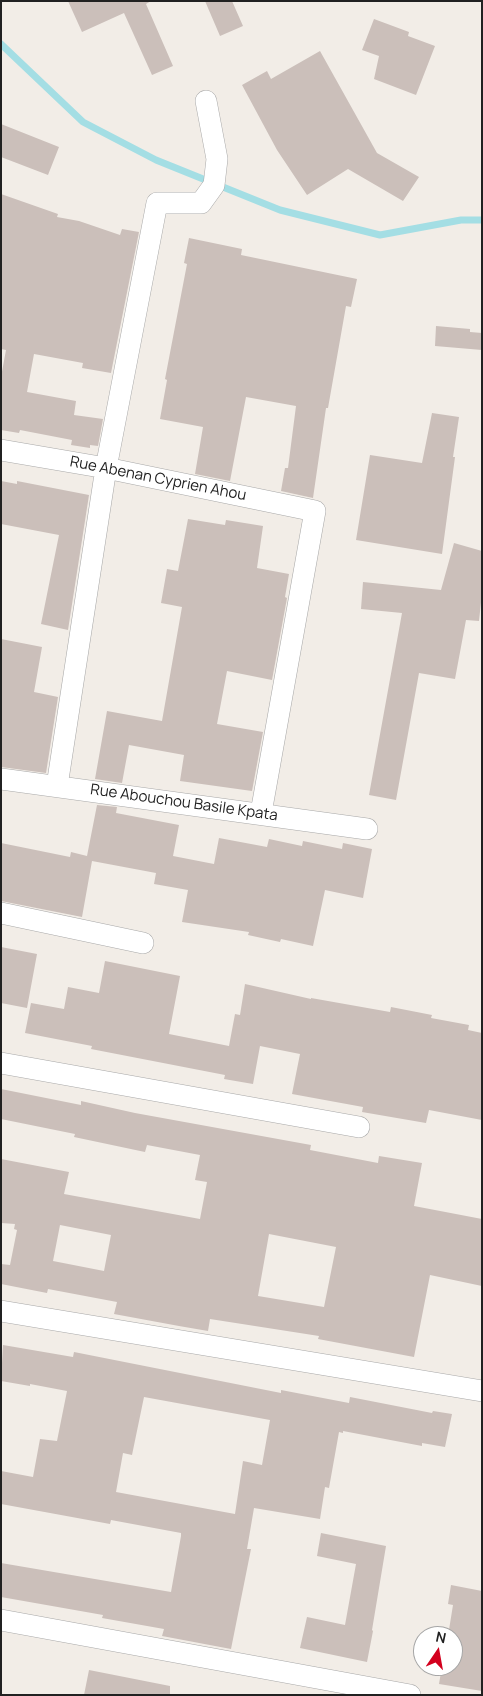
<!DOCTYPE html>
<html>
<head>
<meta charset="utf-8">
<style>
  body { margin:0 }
  #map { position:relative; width:483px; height:1696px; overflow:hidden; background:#f2ede7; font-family:Manrope,sans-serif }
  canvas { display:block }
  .frame { position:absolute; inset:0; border:2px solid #212121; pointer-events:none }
  .north { position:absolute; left:413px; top:1626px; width:50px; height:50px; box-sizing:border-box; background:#fff; border:1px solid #a6a6a6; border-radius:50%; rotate:12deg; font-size:14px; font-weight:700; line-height:20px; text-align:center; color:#212121 }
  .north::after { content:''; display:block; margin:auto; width:18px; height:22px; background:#d3001e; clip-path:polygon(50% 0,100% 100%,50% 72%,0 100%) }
</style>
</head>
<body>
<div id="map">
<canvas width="483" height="1696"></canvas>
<div class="frame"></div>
<div class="north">N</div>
</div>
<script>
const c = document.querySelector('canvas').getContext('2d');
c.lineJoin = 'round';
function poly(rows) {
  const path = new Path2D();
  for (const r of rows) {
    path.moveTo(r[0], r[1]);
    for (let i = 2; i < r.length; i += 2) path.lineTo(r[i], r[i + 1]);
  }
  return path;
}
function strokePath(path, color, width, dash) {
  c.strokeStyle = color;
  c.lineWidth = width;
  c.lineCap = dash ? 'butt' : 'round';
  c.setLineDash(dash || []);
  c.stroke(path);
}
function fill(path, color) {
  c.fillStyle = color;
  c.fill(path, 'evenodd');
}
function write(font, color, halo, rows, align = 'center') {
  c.font = font + ' Manrope,sans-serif';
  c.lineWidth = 4;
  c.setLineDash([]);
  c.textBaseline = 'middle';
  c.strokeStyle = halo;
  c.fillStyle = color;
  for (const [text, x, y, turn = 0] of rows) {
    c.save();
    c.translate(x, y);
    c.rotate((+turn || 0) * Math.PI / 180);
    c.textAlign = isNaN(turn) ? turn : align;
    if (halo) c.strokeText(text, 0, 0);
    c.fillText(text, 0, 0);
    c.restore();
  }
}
strokePath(poly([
  [1,44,83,122,156,160,280,210,380,235,461,220,482,220]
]), '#a4dee4', 7);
fill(poly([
  [68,1,151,1,146,4,173,66,152,75,124,13,82,32],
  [205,1,232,1,243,26,220,36],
  [374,19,409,32,408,36,435,46,416,95,374,79,379,56,362,50],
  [320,51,377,153,419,177,403,201,348,169,307,195,277,150,242,85,267,71,271,79],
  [1,124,59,147,48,175,1,157],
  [1,194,58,214,57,217,79,221,120,235,122,229,139,232,111,373,82,368,83,363,34,354,27,392,76,401,74,415,103,419,98,446,90,445,90,448,71,445,72,440,20,430,19,433,1,430,1,377,6,350,1,349],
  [189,238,242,249,241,255,357,279,351,307,346,306,328,408,326,408,313,498,281,491,285,468,288,468,296,406,246,397,230,481,195,474,203,427,160,419,167,380,165,379,187,264,184,263],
  [436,326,470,329,470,332,482,333,482,350,435,346],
  [432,413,459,417,453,457,455,457,442,554,356,540,370,455,422,463],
  [1,481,17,484,17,481,89,495,68,630,41,624,59,535,1,524],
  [188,519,225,525,226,520,263,526,257,568,289,574,285,597,287,598,272,680,227,671,217,724,263,732,252,791,180,781,184,755,129,745,122,783,95,779,107,711,162,721,182,607,161,603,167,569,178,571],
  [454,543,482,551,482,593,479,621,466,620,455,679,419,673,396,800,369,795,402,613,361,609,363,582,441,590],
  [1,639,42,647,34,692,58,697,46,773,1,767],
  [97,805,117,807,116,813,179,825,173,856,214,864,219,838,267,847,269,839,302,846,303,841,342,849,343,843,372,849,363,898,325,890,313,946,281,939,280,942,248,935,249,932,182,922,188,890,154,884,156,873,92,861,82,917,1,901,1,843,70,857,71,852,87,856],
  [1,947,37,954,27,1008,1,1003],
  [105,961,180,976,169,1034,229,1046,235,1014,240,1015,245,984,311,999,311,998,390,1012,391,1007,432,1015,431,1018,469,1025,468,1030,482,1033,482,1120,429,1110,426,1123,362,1112,363,1107,292,1094,300,1054,260,1046,253,1084,224,1079,225,1075,91,1049,92,1046,25,1033,31,1003,64,1009,68,987,99,993],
  [1,1089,81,1105,81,1101,135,1113,311,1145,310,1150,378,1163,379,1156,422,1163,414,1206,482,1219,482,1286,430,1275,414,1357,318,1339,319,1336,210,1319,208,1331,179,1326,114,1314,117,1302,48,1289,47,1293,1,1284,1,1264,10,1265,17,1230,14,1229,15,1224,1,1223,1,1159,69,1172,64,1194,200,1219,207,1182,195,1180,200,1155,147,1145,145,1152,74,1137,75,1134,1,1119],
  [60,1225,111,1235,104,1271,53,1261],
  [269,1234,336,1247,324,1307,258,1296],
  [3,1345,73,1357,74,1352,281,1393,281,1390,349,1403,350,1397,432,1413,433,1411,452,1414,445,1447,422,1443,422,1446,343,1431,343,1433,339,1432,329,1488,325,1487,320,1519,254,1508,247,1549,251,1549,231,1649,162,1636,164,1629,102,1618,103,1615,1,1597,1,1563,171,1592,181,1536,181,1533,111,1520,110,1524,1,1504,1,1471,33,1477,40,1439,57,1441,67,1391,30,1384,30,1386,1,1381],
  [144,1397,270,1420,262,1465,243,1461,235,1514,116,1492,123,1453,132,1455],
  [321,1533,386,1546,372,1630,373,1631,367,1662,300,1648,307,1617,345,1625,356,1564,317,1556],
  [451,1585,482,1591,482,1691,439,1684,442,1666,453,1666,453,1636,448,1636,453,1605,448,1604],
  [89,1670,170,1686,170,1695,84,1695]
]), '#cbbfba');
const minor = poly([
  [1,450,106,468,315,511,261,813],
  [1,779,367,829],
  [57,786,106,468,157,203,201,203,214,185,217,159,206,101],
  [1,913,143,943],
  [1,1063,359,1127],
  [1,1311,482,1391],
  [1,1620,410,1695]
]);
strokePath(minor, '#a8a8a8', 22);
strokePath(minor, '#fff', 21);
write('15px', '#212121', '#fff', [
  ["Rue Abenan Cyprien Ahou",158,479,11],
  ["Rue Abouchou Basile Kpata",184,803,8]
]);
</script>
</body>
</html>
